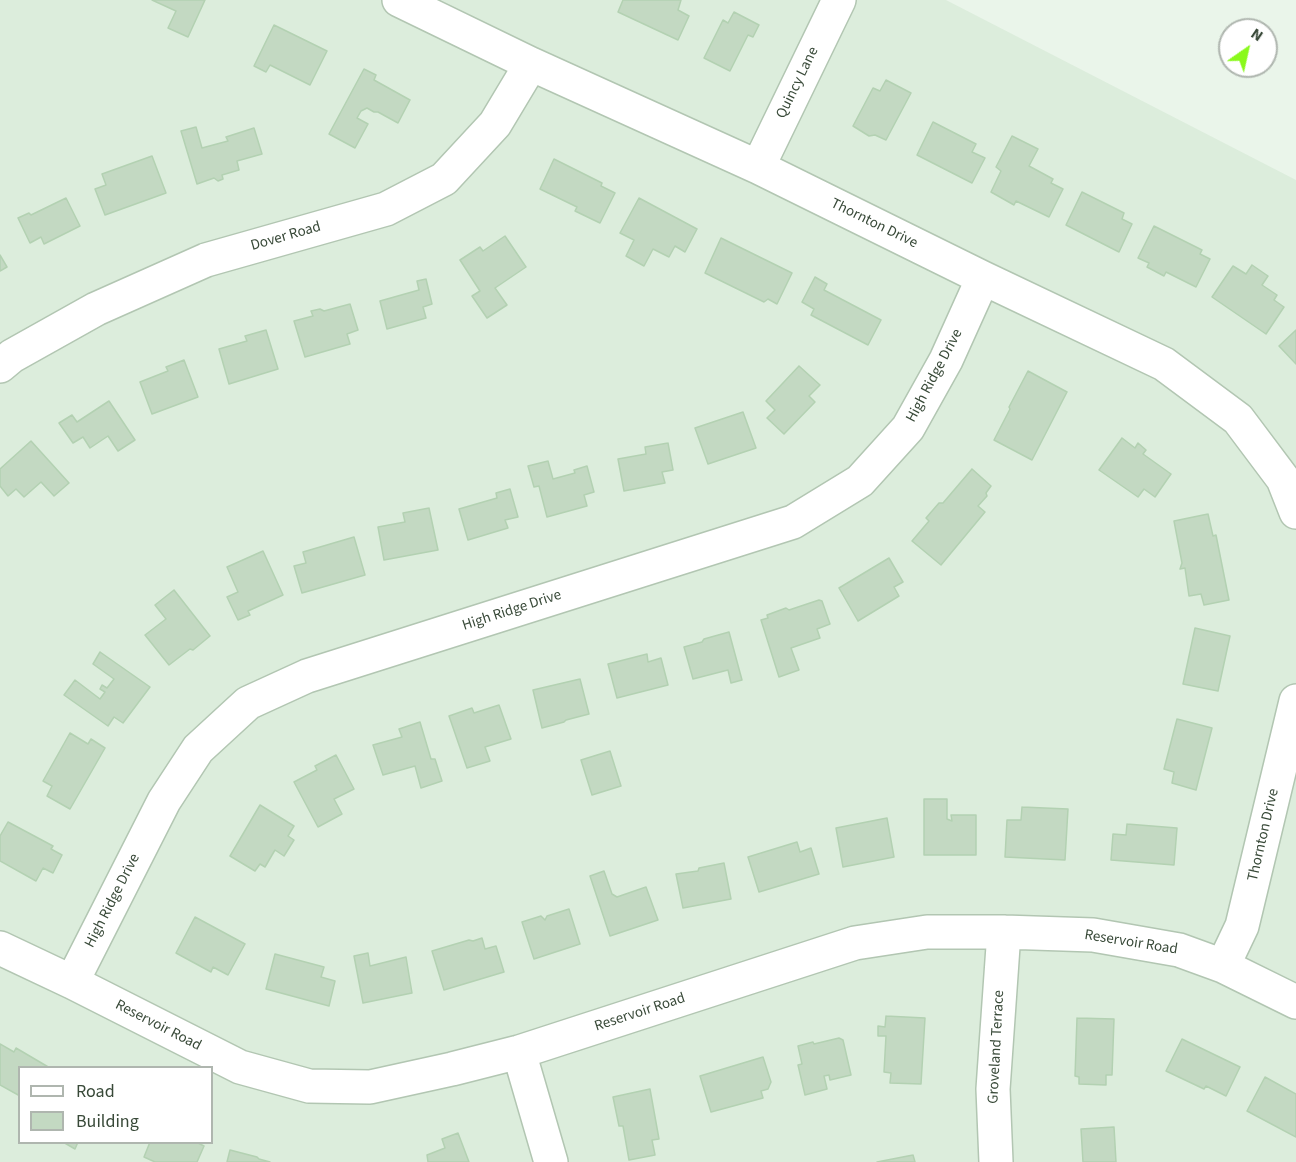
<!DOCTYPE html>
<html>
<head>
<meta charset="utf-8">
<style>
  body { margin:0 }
  #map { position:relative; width:1296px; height:1162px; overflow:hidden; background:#eaf5ea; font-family:"Source Sans 3",sans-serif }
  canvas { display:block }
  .legend { position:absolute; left:18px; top:1066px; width:195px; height:78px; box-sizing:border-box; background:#fff; border:2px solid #afb6af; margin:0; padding:8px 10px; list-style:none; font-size:18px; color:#384938 }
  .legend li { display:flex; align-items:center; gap:12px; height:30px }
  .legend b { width:30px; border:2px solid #afb6af }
  .north { position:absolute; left:1218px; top:18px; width:60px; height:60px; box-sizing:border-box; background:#fff; border:2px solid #afb6af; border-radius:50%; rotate:34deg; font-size:16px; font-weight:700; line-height:24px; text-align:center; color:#384938 }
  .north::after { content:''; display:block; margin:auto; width:21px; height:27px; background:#8af91c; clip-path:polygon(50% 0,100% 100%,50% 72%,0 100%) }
</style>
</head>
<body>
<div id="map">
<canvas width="1296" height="1162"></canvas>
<ul class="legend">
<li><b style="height:8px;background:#fff"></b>Road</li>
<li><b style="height:16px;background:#c3d9c2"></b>Building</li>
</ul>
<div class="north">N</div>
</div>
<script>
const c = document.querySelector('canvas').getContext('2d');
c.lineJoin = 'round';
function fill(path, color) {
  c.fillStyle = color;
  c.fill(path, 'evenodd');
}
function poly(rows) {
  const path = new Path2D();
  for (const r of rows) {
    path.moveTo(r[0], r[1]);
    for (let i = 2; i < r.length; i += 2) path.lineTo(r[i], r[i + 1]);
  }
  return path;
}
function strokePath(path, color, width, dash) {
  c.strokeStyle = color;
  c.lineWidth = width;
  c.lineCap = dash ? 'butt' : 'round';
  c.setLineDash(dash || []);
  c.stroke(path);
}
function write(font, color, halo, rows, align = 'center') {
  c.font = font + ' "Source Sans 3",sans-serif';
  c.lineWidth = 6;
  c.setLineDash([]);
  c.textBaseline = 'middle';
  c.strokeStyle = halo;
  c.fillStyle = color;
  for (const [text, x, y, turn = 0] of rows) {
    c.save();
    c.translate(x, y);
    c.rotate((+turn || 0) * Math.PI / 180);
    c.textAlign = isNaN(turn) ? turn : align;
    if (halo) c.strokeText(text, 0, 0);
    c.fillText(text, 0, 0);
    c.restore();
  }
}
fill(poly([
  [0,0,946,0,1296,180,1296,1162,0,1162],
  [20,1068,212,1068,212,1142,20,1142]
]), '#dceddc');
const building = poly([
  [152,0,205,0,188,37,168,28,176,11,152,0],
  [623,0,681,0,678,10,689,16,678,40,618,12,623,0],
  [734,12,759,25,753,37,748,35,730,71,704,58,723,20,728,23,734,12],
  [274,25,327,51,310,85,270,65,266,72,254,66,274,25],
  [364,69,376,75,374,80,410,100,398,123,378,112,374,112,367,108,361,111,357,118,368,124,355,148,329,134,364,69],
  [886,80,911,93,886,140,875,135,869,136,853,126,873,88,880,91,886,80],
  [933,122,976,144,972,152,985,158,972,183,917,155,933,122],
  [196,127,202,148,228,141,226,137,254,128,262,154,237,161,239,170,222,175,223,179,218,181,214,178,197,184,181,131,196,127],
  [1012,136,1038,149,1029,166,1053,179,1051,183,1063,189,1049,217,1016,201,1014,205,991,192,1001,171,996,167,1012,136],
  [152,156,166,193,105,215,95,189,106,185,102,174,152,156],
  [554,159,602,183,601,186,615,193,600,223,575,211,577,207,540,189,554,159],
  [1082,192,1124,213,1122,219,1132,224,1119,252,1066,225,1082,192],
  [66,198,80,226,44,244,41,237,30,243,18,218,29,213,31,215,66,198],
  [639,198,697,229,685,252,675,246,669,257,653,249,644,266,626,256,634,240,620,233,639,198],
  [1154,226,1202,250,1200,254,1210,259,1196,287,1166,272,1164,276,1147,267,1149,263,1138,258,1154,226],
  [505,236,526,267,495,288,507,305,487,318,472,296,480,291,460,260,480,247,483,251,505,236],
  [721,238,792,273,777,304,768,299,764,302,705,273,721,238],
  [0,255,7,267,0,271,0,255],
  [1252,265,1268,276,1262,285,1277,295,1274,300,1284,307,1266,334,1212,297,1233,266,1246,274,1252,265],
  [815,277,827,284,824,290,881,320,868,345,811,315,814,309,802,302,815,277],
  [426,279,432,304,423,307,426,318,387,329,380,301,419,290,417,281,426,279],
  [350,304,358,330,347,334,350,344,305,357,294,321,313,316,311,311,320,309,324,311,350,304],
  [266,330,278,369,229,384,219,349,247,341,245,336,266,330],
  [1296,330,1296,364,1279,346,1296,330],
  [184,360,198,397,152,414,140,382,168,371,166,367,184,360],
  [799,366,820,385,809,396,815,402,784,434,767,418,775,410,766,401,799,366],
  [1028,371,1067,392,1032,460,994,440,1010,409,1009,407,1028,371],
  [109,401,135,440,118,451,108,436,90,448,83,437,73,443,59,423,72,415,77,422,109,401],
  [743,412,756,448,708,464,695,428,743,412],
  [1122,438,1135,448,1138,443,1146,450,1143,454,1171,474,1155,497,1144,489,1138,497,1099,470,1122,438],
  [31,441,69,483,54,496,41,482,24,497,16,489,8,496,0,486,0,469,31,441],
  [668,443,673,470,662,472,665,483,624,491,618,459,646,454,645,447,668,443],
  [548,461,553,479,575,473,574,470,587,466,594,492,584,495,587,506,547,517,539,486,534,487,528,466,548,461],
  [972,469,991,486,986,493,987,496,978,506,985,512,941,565,912,541,929,521,926,518,939,503,943,503,972,469],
  [510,489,518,517,505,520,508,528,468,540,459,509,497,498,496,493,510,489],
  [429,508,438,550,384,560,378,527,405,522,403,513,429,508],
  [1208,514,1213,536,1216,535,1229,600,1204,605,1201,594,1189,596,1185,568,1180,569,1182,563,1174,521,1208,514],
  [354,537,365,575,302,593,294,566,306,563,303,552,354,537],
  [263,551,283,595,248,611,250,615,238,620,227,597,238,592,227,567,263,551],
  [889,558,903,582,894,587,899,596,858,621,839,588,889,558],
  [174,590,210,636,193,650,190,649,169,665,145,635,166,619,155,605,174,590],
  [819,600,822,601,830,624,817,629,820,638,791,648,799,670,779,677,761,620,768,618,767,615,786,608,789,610,819,600],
  [1195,628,1230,636,1218,691,1183,684,1195,628],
  [729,632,742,680,731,683,728,670,693,679,684,647,702,642,704,639,729,632],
  [100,652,150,687,123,723,114,717,108,726,64,695,75,680,100,699,105,692,100,689,102,685,107,688,114,679,93,664,100,652],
  [647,654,648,662,661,658,668,685,617,698,608,664,647,654],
  [580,679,589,714,566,720,564,722,542,728,533,690,580,679],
  [499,705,511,739,485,747,490,761,467,768,449,716,472,708,474,713,499,705],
  [1177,719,1212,728,1196,790,1172,783,1174,772,1164,769,1177,719],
  [420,722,431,759,435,759,442,781,421,788,415,766,383,775,373,745,402,737,399,729,420,722],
  [70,733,88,744,91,739,105,748,70,809,47,796,52,786,43,781,70,733],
  [610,751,621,786,592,795,581,760,610,751],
  [336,755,354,789,334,799,342,814,318,827,294,782,317,770,315,766,336,755],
  [924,799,947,799,947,819,952,821,951,815,976,815,976,855,924,855,924,799],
  [260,805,294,826,288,836,294,840,284,856,275,850,265,867,260,864,255,871,230,856,260,805],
  [1022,807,1068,809,1065,860,1005,857,1007,820,1021,820,1022,807],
  [887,818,894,857,843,867,836,828,887,818],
  [8,822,53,846,51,849,62,855,53,873,43,868,36,881,0,861,0,836,8,822],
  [1127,824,1177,828,1174,865,1111,860,1113,834,1126,835,1127,824],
  [797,842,800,852,811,848,819,874,759,892,748,857,797,842],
  [724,863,731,899,683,908,676,874,698,871,699,868,724,863],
  [604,871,612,894,617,897,646,887,658,920,610,936,590,876,604,871],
  [569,909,580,944,534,959,522,922,541,916,545,920,547,916,569,909],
  [195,917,245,944,228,975,213,967,211,972,176,953,195,917],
  [482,938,485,949,496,946,504,972,444,990,432,951,469,940,473,941,482,938],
  [368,953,370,966,406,957,412,993,363,1003,354,956,368,953],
  [275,954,324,967,321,977,335,981,329,1006,266,989,275,954],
  [886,1016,925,1018,921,1084,890,1083,891,1073,884,1072,886,1036,878,1036,878,1026,885,1027,886,1016],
  [1077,1018,1114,1019,1112,1075,1106,1075,1106,1085,1079,1084,1079,1077,1075,1076,1077,1018],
  [839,1038,843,1040,851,1075,830,1080,829,1075,824,1076,827,1089,805,1095,798,1065,802,1064,798,1046,813,1042,814,1044,839,1038],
  [1182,1039,1240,1067,1226,1096,1206,1086,1204,1089,1166,1071,1182,1039],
  [0,1044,14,1052,16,1048,50,1068,20,1068,20,1096,0,1085,0,1044],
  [763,1057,771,1082,768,1089,761,1091,763,1098,711,1112,700,1076,763,1057],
  [1265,1077,1296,1094,1296,1137,1247,1111,1265,1077],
  [650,1089,659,1139,652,1140,655,1155,629,1160,623,1126,619,1126,613,1097,650,1089],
  [1114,1127,1116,1162,1083,1162,1081,1129,1114,1127],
  [458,1133,469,1162,428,1162,427,1155,445,1148,442,1139,458,1133],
  [63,1142,78,1142,75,1149,63,1142],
  [150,1142,196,1142,204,1146,197,1162,155,1162,144,1157,150,1142],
  [230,1150,257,1157,259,1159,270,1162,227,1162,230,1150],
  [913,1155,915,1162,877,1162,913,1155]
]);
fill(building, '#c3d9c2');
strokePath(building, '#b3d1b2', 1.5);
const minor = poly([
  [399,0,531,64,758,167,983,278,1164,364,1238,419,1283,479,1296,512],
  [758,167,839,0],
  [0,366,12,356,96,309,206,260,386,209,444,179,495,124,531,64],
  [0,948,72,982,240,1067,309,1086,370,1087,452,1069,519,1052,855,943,927,932,1004,932,1093,935,1179,950,1223,966,1296,1002],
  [1223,966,1242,926,1296,701],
  [72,982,164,801,198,749,248,703,307,676,793,522,860,481,908,428,946,360,983,278],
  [519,1052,551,1162],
  [996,1162,993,1089,1004,932]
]);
strokePath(minor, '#b2c6b2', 36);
strokePath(minor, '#fff', 33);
write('15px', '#384938', '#fff', [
  ["Quincy Lane",798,83,-64],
  ["Thornton Drive",874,224,26],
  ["Dover Road",286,237,-16],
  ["High Ridge Drive",935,376,-62],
  ["High Ridge Drive",512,611,-18],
  ["Thornton Drive",1264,835,-77],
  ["High Ridge Drive",113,901,-63],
  ["Reservoir Road",1131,943,9],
  ["Reservoir Road",640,1013,-18],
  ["Reservoir Road",158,1026,27],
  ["Groveland Terrace",997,1047,-87]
]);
</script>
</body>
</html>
